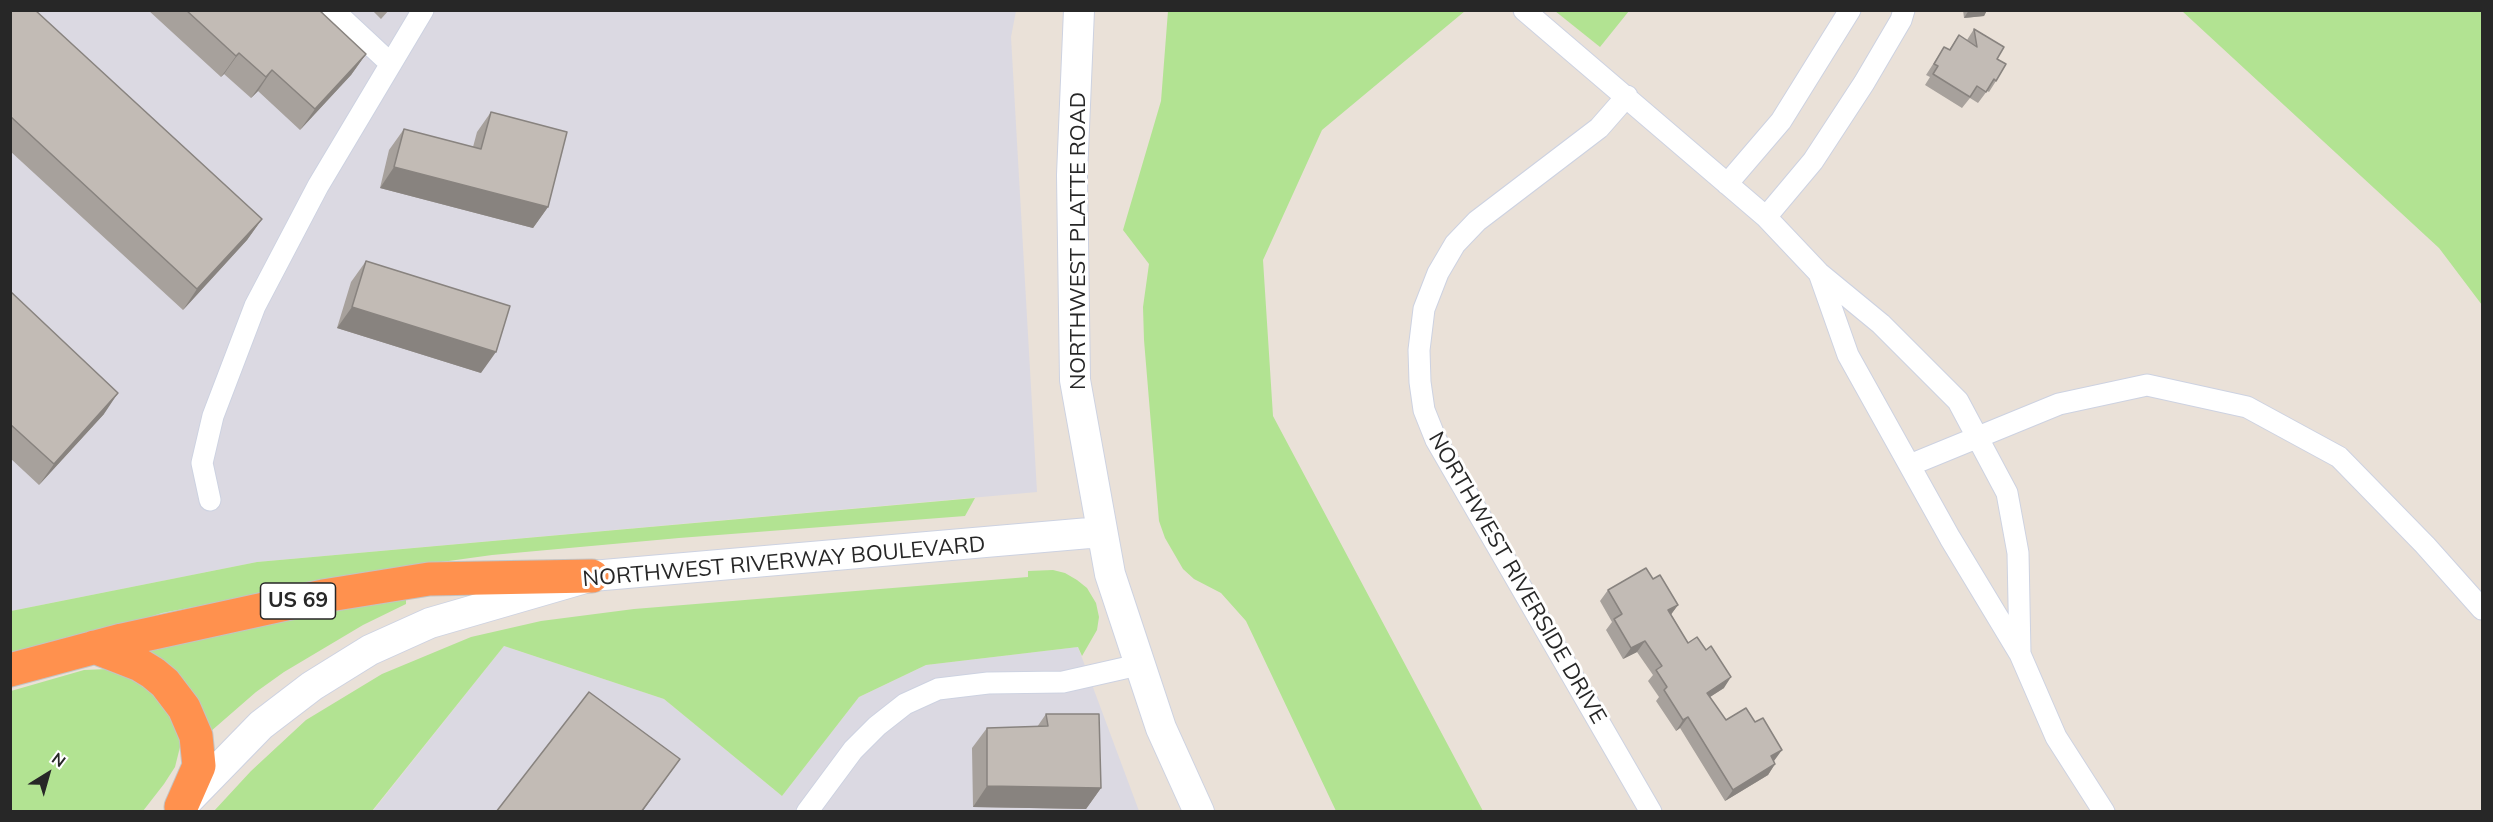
<!DOCTYPE html>
<html>
<head>
<meta charset="utf-8">
<style>
  body { margin:0 }
  #map { position:relative; width:2493px; height:822px; overflow:hidden; background:#eae1d8; font-family:Mulish,sans-serif }
  canvas { display:block }
  .frame { position:absolute; inset:0; border:12px solid #272727; pointer-events:none }
  .north { position:absolute; left:18px; top:744px; width:60px; height:60px; -webkit-text-stroke:4px #fff; paint-order:stroke; rotate:37deg; font-size:16px; font-weight:700; line-height:24px; text-align:center; color:#272727 }
  .north::after { content:''; display:block; margin:auto; width:21px; height:27px; background:#272727; clip-path:polygon(50% 0,100% 100%,50% 72%,0 100%) }
</style>
</head>
<body>
<div id="map">
<canvas width="2493" height="822"></canvas>
<div class="frame"></div>
<div class="north">N</div>
</div>
<script>
const c = document.querySelector('canvas').getContext('2d');
c.lineJoin = 'round';
function fill(path, color) {
  c.fillStyle = color;
  c.fill(path, 'evenodd');
}
function poly(rows) {
  const path = new Path2D();
  for (const r of rows) {
    path.moveTo(r[0], r[1]);
    for (let i = 2; i < r.length; i += 2) path.lineTo(r[i], r[i + 1]);
  }
  return path;
}
function strokePath(path, color, width, dash) {
  c.strokeStyle = color;
  c.lineWidth = width;
  c.lineCap = dash ? 'butt' : 'round';
  c.setLineDash(dash || []);
  c.stroke(path);
}
function write(font, color, halo, rows, align = 'center') {
  c.font = font + ' Mulish,sans-serif';
  c.lineWidth = 6;
  c.setLineDash([]);
  c.textBaseline = 'middle';
  c.strokeStyle = halo;
  c.fillStyle = color;
  for (const [text, x, y, turn = 0] of rows) {
    c.save();
    c.translate(x, y);
    c.rotate((+turn || 0) * Math.PI / 180);
    c.textAlign = isNaN(turn) ? turn : align;
    if (halo) c.strokeText(text, 0, 0);
    c.fillText(text, 0, 0);
    c.restore();
  }
}
fill(poly([
  [11,11,1016,11,1011,37,1037,492,257,562,11,611],
  [504,646,664,699,782,796,859,697,926,665,1078,647,1139,811,372,812]
]), '#dbd9e2');
fill(poly([
  [1168,11,1465,11,1322,130,1263,260,1273,416,1483,811,1336,811,1246,621,1221,593,1194,579,1183,569,1165,538,1159,521,1144,340,1143,307,1149,264,1123,230,1161,101],
  [1555,11,1629,11,1600,47],
  [2182,11,2482,11,2482,305,2439,248],
  [975,498,965,516,679,538,492,555,398,568,162,613,11,661,11,611,257,562],
  [1053,570,1065,573,1077,580,1087,588,1096,603,1099,617,1097,630,1082,656,1078,647,926,665,859,697,782,796,664,699,504,646,372,811,214,811,251,771,306,720,382,674,471,637,541,621,634,609,1028,577,1028,571],
  [406,598,406,604,363,625,284,672,256,692,210,732,150,653,148,646,267,619],
  [108,669,129,674,167,703,182,739,175,767,164,784,143,811,11,812,11,691,84,670]
]), '#b2e392');
const minor = poly([
  [333,10,391,64],
  [1524,10,1766,217,1819,273,1881,324,1958,401,2007,493,2018,553,2020,654],
  [1627,96,1599,128,1477,221,1455,244,1438,273,1424,309,1419,350,1420,382,1424,410,1436,440,1651,812],
  [1727,184,1781,121,1850,10],
  [1766,217,1813,161,1864,83,1901,20,1904,10],
  [1819,273,1848,355,1950,538,2020,654,2056,737,2104,812],
  [1910,465,2059,404,2147,385,2247,407,2339,457,2425,545,2482,609],
  [210,500,202,463,213,416,255,306,318,186,423,10],
  [807,812,853,750,877,726,905,704,938,689,988,683,1063,682,1138,665]
]);
const secondary = poly([
  [1079,10,1072,175,1075,380,1110,574,1161,728,1199,812],
  [185,803,261,725,312,686,370,650,430,623,592,576,1101,532]
]);
const motorway = poly([
  [94,647,140,665,153,673,165,683,184,708,196,736,199,766,181,807],
  [10,670,122,640,323,596,429,579,592,576]
]);
strokePath(minor, '#cdd2e1', 23);
strokePath(secondary, '#cdd2e1', 32);
strokePath(motorway, '#c3c3c3', 35);
strokePath(minor, '#fff', 21);
strokePath(secondary, '#fff', 30);
strokePath(motorway, '#ff914e', 33);
fill(poly([
  [10,10,262,219,247,240,183,310,10,151],
  [148,10,319,10,366,54,351,75,300,130,258,91,251,98,224,74,221,77],
  [372,10,389,10,381,19],
  [1963,10,1987,10,1984,16,1964,18],
  [1974,29,1997,59,1996,81,1989,92,1987,91,1978,103,1970,98,1962,108,1925,85,1930,77,1926,75,1944,47,1949,50,1959,35,1967,40],
  [491,112,548,207,533,228,380,188,389,150,404,129,473,147,477,132],
  [366,261,481,373,337,328,351,282],
  [10,291,104,414,39,485,10,458],
  [1653,579,1678,605,1671,614,1688,643,1724,688,1710,697,1726,720,1774,761,1775,764,1768,775,1725,801,1680,728,1676,731,1656,701,1659,697,1648,681,1653,675,1637,652,1623,659,1606,630,1612,622,1600,601,1608,590],
  [1046,714,1101,788,1086,809,973,807,972,748,987,728,1037,727]
]), '#a7a19c');
fill(poly([
  [1969,10,1987,10,1984,16,1964,18],
  [239,53,224,74,221,77,236,56],
  [366,54,351,75,300,130,315,109],
  [272,70,258,91,251,98,266,77],
  [394,167,548,207,533,228,380,188],
  [262,219,247,240,183,310,197,289],
  [352,307,496,352,481,373,337,328],
  [118,393,104,414,39,485,54,464],
  [1678,605,1670,616,1668,610],
  [1645,641,1637,652,1623,659,1631,648],
  [1731,677,1724,688,1699,704,1707,693],
  [1688,717,1680,728,1676,731,1683,720],
  [1782,750,1774,761,1763,767,1771,756],
  [680,759,642,812,641,812],
  [1775,764,1768,775,1725,801,1733,790],
  [987,786,1101,788,1086,809,973,807]
]), '#88837f');
const building = poly([
  [10,10,35,10,262,219,197,289,10,116,10,10],
  [186,10,319,10,366,54,315,109,272,70,266,77,239,53,236,56,186,10],
  [1974,29,2004,47,1997,59,2006,64,1996,81,1994,79,1986,92,1977,86,1970,97,1933,74,1938,66,1934,64,1944,47,1950,50,1959,35,1977,47,1974,29],
  [491,112,567,132,548,207,394,167,404,129,481,149,491,112],
  [366,261,510,306,496,352,352,307,366,261],
  [10,291,118,393,54,464,10,424,10,291],
  [1646,568,1653,579,1660,575,1678,605,1668,610,1688,643,1697,637,1706,650,1711,646,1731,677,1707,693,1726,720,1746,708,1755,722,1763,718,1782,750,1771,756,1775,764,1733,790,1688,717,1683,720,1664,690,1667,687,1656,670,1662,666,1645,641,1631,648,1614,619,1622,614,1608,590,1646,568],
  [589,692,680,759,641,812,496,812,589,692],
  [1046,714,1099,714,1101,788,987,786,987,728,1048,726,1046,714]
]);
fill(building, '#c2bbb5');
strokePath(building, '#88837f', 1.5);
for (const [x, y, w] of [
  [298,601,75]
]) {
  const box = new Path2D();
  box.roundRect(x - w / 2, y - 18, w, 36, 4.5);
  c.fillStyle = '#fff';
  c.fill(box);
  strokePath(box, '#272727', 1.5);
}
write('bold 21px', '#272727', null, [
  ["US 69",298,601]
]);
write('22px', '#272727', '#fff', [
  ["NORTHWEST PLATTE ROAD",1078,241,-90],
  ["NORTHWEST RIVERWAY BOULEVARD",784,562,-5],
  ["NORTHWEST RIVERSIDE DRIVE",1517,578,60]
]);
</script>
</body>
</html>
